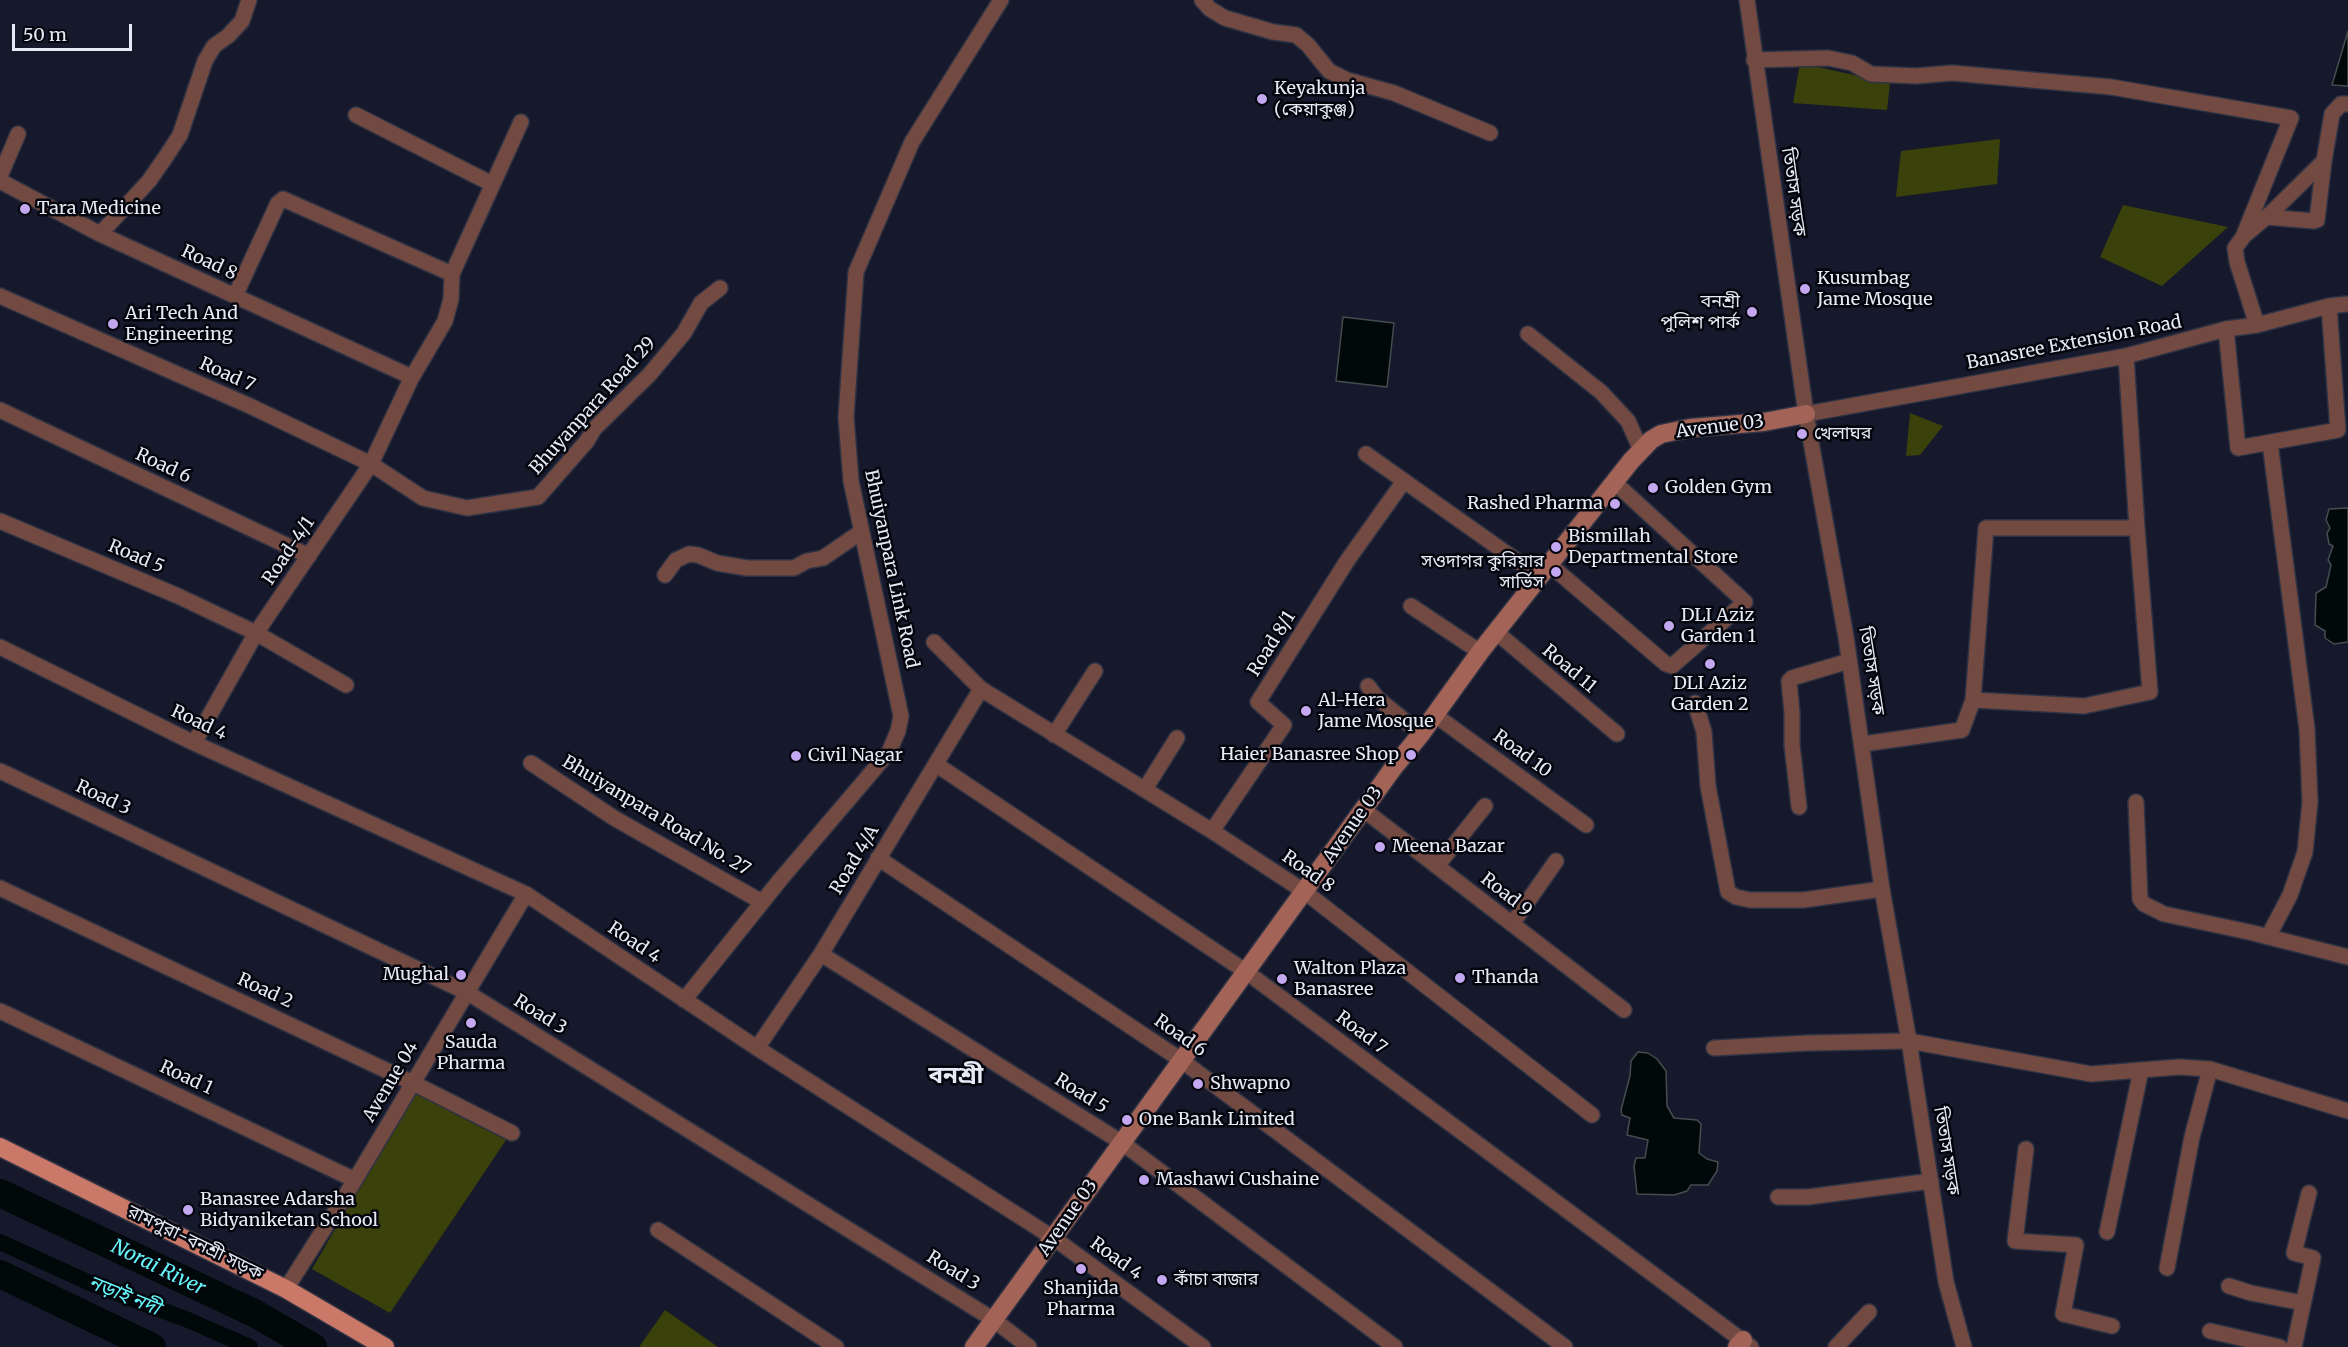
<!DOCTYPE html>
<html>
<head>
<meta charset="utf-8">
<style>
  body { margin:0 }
  #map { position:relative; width:2348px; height:1347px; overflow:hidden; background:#16192b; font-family:Merriweather,serif }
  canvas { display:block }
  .scale { position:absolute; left:12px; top:24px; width:120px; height:27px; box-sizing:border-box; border:3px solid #e7eaf6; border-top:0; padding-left:8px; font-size:18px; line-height:21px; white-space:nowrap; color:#e7eaf6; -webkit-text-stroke:4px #04050c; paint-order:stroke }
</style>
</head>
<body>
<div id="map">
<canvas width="2348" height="1347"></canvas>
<div class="scale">50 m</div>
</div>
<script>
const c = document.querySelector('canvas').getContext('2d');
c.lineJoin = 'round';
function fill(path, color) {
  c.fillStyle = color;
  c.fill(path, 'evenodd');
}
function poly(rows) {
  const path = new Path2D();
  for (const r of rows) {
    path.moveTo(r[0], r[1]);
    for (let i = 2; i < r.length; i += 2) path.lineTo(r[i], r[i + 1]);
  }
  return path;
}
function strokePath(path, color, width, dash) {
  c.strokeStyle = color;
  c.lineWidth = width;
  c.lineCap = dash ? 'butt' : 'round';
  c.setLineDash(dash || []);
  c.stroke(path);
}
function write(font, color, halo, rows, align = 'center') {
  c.font = font + ' Merriweather,"Noto Sans Bengali",serif';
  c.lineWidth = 5;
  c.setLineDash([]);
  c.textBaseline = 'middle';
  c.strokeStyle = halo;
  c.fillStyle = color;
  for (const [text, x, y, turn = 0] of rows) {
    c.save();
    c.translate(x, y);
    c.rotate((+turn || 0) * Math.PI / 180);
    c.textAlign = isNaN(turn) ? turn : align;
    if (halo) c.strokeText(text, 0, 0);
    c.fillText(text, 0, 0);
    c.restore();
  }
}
fill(poly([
  [1800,63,1890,83,1887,110,1793,103],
  [2000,139,1997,184,1896,197,1901,151],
  [2123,205,2228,227,2162,286,2100,257],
  [1910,413,1943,426,1920,455,1906,456],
  [417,1088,506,1140,390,1313,312,1269],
  [665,1310,718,1347,639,1347]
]), '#3a410a');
const water = poly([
  [2348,31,2348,86,2332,85,2348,31],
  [1343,317,1394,323,1387,387,1336,381,1343,317],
  [2348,508,2348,642,2334,644,2325,638,2325,631,2315,625,2316,593,2326,587,2331,565,2328,560,2333,546,2329,544,2327,533,2330,528,2326,520,2329,509,2348,508],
  [1638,1052,1648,1053,1657,1059,1666,1071,1667,1106,1674,1118,1697,1120,1701,1124,1699,1153,1707,1159,1718,1162,1717,1171,1708,1185,1691,1185,1687,1191,1674,1195,1637,1194,1634,1166,1636,1158,1645,1158,1648,1140,1627,1135,1630,1118,1622,1115,1621,1110,1630,1076,1631,1061,1638,1052]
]);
fill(water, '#000909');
strokePath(water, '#454c50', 1.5);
strokePath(poly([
  [0,1242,90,1283,188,1320,250,1347]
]), '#000909', 16);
strokePath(poly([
  [0,1193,256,1314,313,1347],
  [0,1274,152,1347]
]), '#000909', 28);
const street = poly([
  [1202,0,1210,9,1225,18,1273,32,1296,35,1308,45,1329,71,1347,80,1394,93,1490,133],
  [1747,0,1806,414,1846,637,1882,889,1909,1041,1946,1282,1964,1347],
  [1754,60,1828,58,1852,63,1871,74,1916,76,1952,73,2111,87,2291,118,2243,237,2235,248,2237,262,2257,325],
  [356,115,492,184],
  [0,176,18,134],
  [0,181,100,234,405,374,411,379,371,464,256,633,194,743],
  [2266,217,2314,221,2317,220,2324,161],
  [100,234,149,181,165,158,180,135,205,61,214,46,228,36,242,21,249,0],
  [2245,235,2271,213,2324,161,2332,114,2341,104,2348,104],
  [0,296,250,406,371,464,423,498,467,508,538,497,587,441,594,429,650,374,684,333,701,303,720,288],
  [235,296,278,203,283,199,452,274],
  [2226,329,2238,448,2338,430,2329,306],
  [1528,334,1601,392,1628,421,1641,450],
  [411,379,445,321,451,299,452,274,521,122],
  [0,410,309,556],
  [1806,414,2126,356,2226,329,2257,325,2329,306,2348,304],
  [1366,454,1540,577],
  [0,521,178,596,256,633,346,685],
  [1550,565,1666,664,1672,666,1745,602,1614,482],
  [665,575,676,560,689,554,698,555,717,563,747,568,794,568,807,561,823,558,861,532],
  [1411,606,1480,652],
  [1496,632,1617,734],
  [934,642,981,689,1212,831,1305,892,1592,1115],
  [0,647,194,743,526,894,757,1048,1055,1239,1203,1347],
  [1368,686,1377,698,1421,734],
  [1973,700,1986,528,2137,528],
  [1695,703,1704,732,1708,786,1728,892,1736,897,1750,900,1803,900,1882,889],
  [1435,715,1586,825],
  [1054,735,1095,671],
  [1863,744,1962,730,1973,700,2084,706,2150,692,2137,528,2126,356],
  [531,763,614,818,762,902],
  [937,765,1245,971,1751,1347],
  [0,771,468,993,994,1320,1029,1347],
  [1145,789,1177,738],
  [2136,802,2140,899,2144,904,2164,914,2249,932,2348,957],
  [1799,807,1792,745,1792,713,1789,681,1792,678,1849,661],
  [1364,810,1624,1010],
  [1212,831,1284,725,1258,702,1347,561,1404,481],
  [878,858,1181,1060,1565,1347],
  [1437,866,1485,806],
  [0,888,413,1083,512,1133],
  [1512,924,1556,861],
  [2268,937,2290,895,2305,852,2310,802,2307,729,2270,443],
  [821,954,1121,1142,1395,1347],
  [684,1000,780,880,889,752,898,731,901,716,851,481,846,417,856,272,912,142,1001,0],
  [0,1011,355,1180],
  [757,1048,821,954,981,689],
  [1714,1048,1808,1043,1909,1041,2091,1074,2179,1067,2210,1069,2348,1111],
  [2026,1149,2015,1241,2076,1245,2063,1314,2112,1326],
  [1778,1197,1808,1197,1931,1181],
  [658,1230,836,1347],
  [2107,1232,2141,1070],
  [2167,1268,2192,1137,2210,1069],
  [2229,1286,2251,1293,2303,1303],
  [286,1289,355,1180,526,894],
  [2210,1331,2280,1347],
  [1836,1347,1869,1312],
  [2294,1347,2313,1258,2294,1253,2309,1193]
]);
const secondary = poly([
  [974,1347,1394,767,1421,734,1480,652,1631,461,1651,440,1661,434,1690,428,1764,422,1806,414],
  [1737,1347,1743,1340]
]);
const primary = poly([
  [0,1147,286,1289,385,1347]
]);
strokePath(street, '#2f3243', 18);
strokePath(secondary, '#2f3243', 21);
strokePath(primary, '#2f3243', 21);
strokePath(street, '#724a42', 15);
strokePath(secondary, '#a36457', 18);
strokePath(primary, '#ca7868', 18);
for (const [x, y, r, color] of [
  [1262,99,6,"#c4a7f1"],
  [25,209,6,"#c4a7f1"],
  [1805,289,6,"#c4a7f1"],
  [1752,312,6,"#c4a7f1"],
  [113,324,6,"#c4a7f1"],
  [1802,434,6,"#c4a7f1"],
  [1653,488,6,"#c4a7f1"],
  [1615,504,6,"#c4a7f1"],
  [1556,547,6,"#c4a7f1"],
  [1556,572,6,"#c4a7f1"],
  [1669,626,6,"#c4a7f1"],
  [1710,664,6,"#c4a7f1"],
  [1306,711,6,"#c4a7f1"],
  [1411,755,6,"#c4a7f1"],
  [796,756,6,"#c4a7f1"],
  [1380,847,6,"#c4a7f1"],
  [461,975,6,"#c4a7f1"],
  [1460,978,6,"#c4a7f1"],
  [1282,979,6,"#c4a7f1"],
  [471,1023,6,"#c4a7f1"],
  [1198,1084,6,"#c4a7f1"],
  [1127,1120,6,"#c4a7f1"],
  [1144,1180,6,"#c4a7f1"],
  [188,1210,6,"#c4a7f1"],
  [1081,1269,6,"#c4a7f1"],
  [1162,1280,6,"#c4a7f1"]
]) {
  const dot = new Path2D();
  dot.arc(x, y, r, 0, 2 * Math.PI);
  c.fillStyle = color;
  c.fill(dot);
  strokePath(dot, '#04050c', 2);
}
write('18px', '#e7eaf6', '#04050c', [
  ["Keyakunja",1274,89],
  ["(কেয়াকুঞ্জ)",1274,110],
  ["Tara Medicine",37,209],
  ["Kusumbag",1817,279],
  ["Jame Mosque",1817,300],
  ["বনশ্রী",1740,302,"right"],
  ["পুলিশ পার্ক",1740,323,"right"],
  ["Ari Tech And",125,314],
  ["Engineering",125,335],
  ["খেলাঘর",1814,434],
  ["Golden Gym",1665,488],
  ["Rashed Pharma",1603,504,"right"],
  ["Bismillah",1568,537],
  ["Departmental Store",1568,558],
  ["সওদাগর কুরিয়ার",1544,562,"right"],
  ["সার্ভিস",1544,583,"right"],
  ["DLI Aziz",1681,616],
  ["Garden 1",1681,637],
  ["DLI Aziz",1710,684,"center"],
  ["Garden 2",1710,705,"center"],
  ["Al-Hera",1318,701],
  ["Jame Mosque",1318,722],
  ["Haier Banasree Shop",1399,755,"right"],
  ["Civil Nagar",808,756],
  ["Meena Bazar",1392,847],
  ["Walton Plaza",1294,969],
  ["Banasree",1294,990],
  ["Mughal",449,975,"right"],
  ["Thanda",1472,978],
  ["Sauda",471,1043,"center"],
  ["Pharma",471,1064,"center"],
  ["Shwapno",1210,1084],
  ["One Bank Limited",1139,1120],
  ["Mashawi Cushaine",1156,1180],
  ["Banasree Adarsha",200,1200],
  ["Bidyaniketan School",200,1221],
  ["কাঁচা বাজার",1174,1280],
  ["Shanjida",1081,1289,"center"],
  ["Pharma",1081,1310,"center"]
], 'left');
write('18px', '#e7eaf6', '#04050c', [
  ["তিতাস সড়ক",1793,192,82],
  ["Road 8",209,263,25],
  ["Banasree Extension Road",2074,343,-11],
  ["Road 7",227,375,24],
  ["Bhuyanpara Road 29",593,406,-48],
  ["Avenue 03",1720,427,-7],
  ["Road 6",163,466,25],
  ["Road-4/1",289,551,-56],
  ["Road 5",136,557,23],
  ["Bhuiyanpara Link Road",891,569,78],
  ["Road 8/1",1272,644,-58],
  ["Road 11",1569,669,40],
  ["তিতাস সড়ক",1871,671,81],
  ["Road 4",199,723,25],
  ["Road 10",1522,754,36],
  ["Road 3",103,798,25],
  ["Bhuiyanpara Road No. 27",656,816,31],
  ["Avenue 03",1353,825,-55],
  ["Road 4/A",855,860,-59],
  ["Road 8",1308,872,35],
  ["Road 9",1506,895,38],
  ["Road 4",634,943,34],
  ["Road 2",265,991,25],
  ["Road 3",540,1015,32],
  ["Road 7",1361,1033,37],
  ["Road 6",1180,1036,35],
  ["Road 1",186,1078,25],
  ["Avenue 04",391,1082,-59],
  ["Road 5",1081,1094,32],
  ["তিতাস সড়ক",1946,1151,81],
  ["Avenue 03",1068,1218,-55],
  ["রামপুরা-বনশ্রী সড়ক",195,1243,26],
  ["Road 4",1116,1259,36],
  ["Road 3",953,1271,32]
]);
write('italic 20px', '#66f8fa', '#04050c', [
  ["Norai River",158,1268,26],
  ["নড়াই নদী",124,1296,22]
]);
write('bold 24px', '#e7eaf6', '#04050c', [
  ["বনশ্রী",956,1076]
]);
</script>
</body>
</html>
